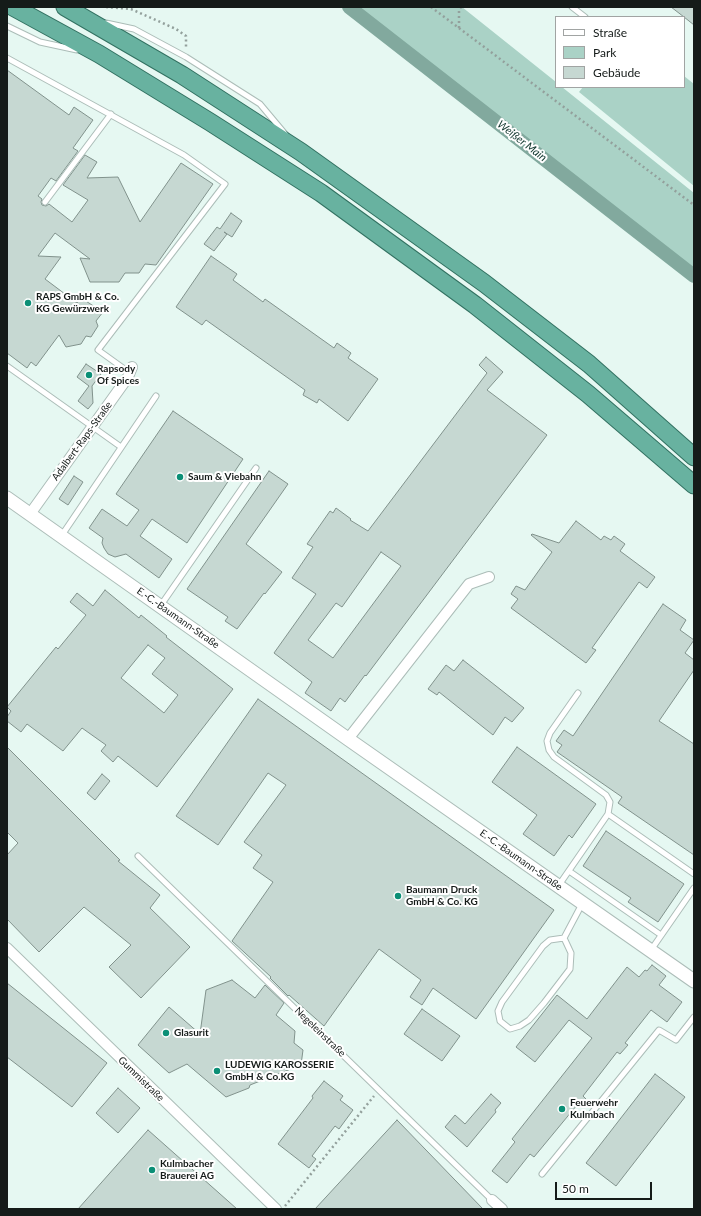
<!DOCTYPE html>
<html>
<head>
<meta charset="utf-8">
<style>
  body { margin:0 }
  #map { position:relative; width:701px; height:1216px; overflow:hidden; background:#e6f8f2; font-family:Lato,sans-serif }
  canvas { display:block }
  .frame { position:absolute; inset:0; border:8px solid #151b19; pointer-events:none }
  .legend { position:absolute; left:555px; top:16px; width:130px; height:72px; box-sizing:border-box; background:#fff; border:1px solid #a1a4a3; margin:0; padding:5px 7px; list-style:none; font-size:12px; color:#151b19 }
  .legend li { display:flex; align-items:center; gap:8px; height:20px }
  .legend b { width:20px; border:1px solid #a1a4a3 }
  .scale { position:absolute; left:555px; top:1182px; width:97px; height:18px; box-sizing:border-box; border:2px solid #151b19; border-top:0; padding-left:5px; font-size:12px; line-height:14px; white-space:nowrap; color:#151b19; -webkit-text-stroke:3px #fff; paint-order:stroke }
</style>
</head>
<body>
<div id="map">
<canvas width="701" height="1216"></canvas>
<div class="frame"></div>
<ul class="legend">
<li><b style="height:5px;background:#fff"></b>Straße</li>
<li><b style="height:11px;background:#aad2c6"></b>Park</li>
<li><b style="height:11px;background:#c6d8d2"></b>Gebäude</li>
</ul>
<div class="scale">50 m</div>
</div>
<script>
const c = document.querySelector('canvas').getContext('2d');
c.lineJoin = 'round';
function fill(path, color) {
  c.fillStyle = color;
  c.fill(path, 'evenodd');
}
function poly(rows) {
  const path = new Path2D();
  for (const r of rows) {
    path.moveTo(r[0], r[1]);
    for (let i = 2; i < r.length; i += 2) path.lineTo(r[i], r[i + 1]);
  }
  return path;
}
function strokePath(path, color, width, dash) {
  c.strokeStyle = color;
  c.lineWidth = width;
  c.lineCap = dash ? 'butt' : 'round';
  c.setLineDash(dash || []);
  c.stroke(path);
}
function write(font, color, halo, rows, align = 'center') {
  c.font = font + ' Lato,sans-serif';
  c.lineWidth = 4;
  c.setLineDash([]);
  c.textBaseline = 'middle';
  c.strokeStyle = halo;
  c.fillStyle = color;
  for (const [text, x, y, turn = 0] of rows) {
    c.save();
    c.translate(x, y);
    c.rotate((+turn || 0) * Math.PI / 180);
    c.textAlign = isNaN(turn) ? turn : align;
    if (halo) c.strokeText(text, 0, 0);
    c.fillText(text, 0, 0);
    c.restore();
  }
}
fill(poly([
  [351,7,462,7,556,82,556,87,562,87,694,193,694,273],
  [684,76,694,84,694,186,579,92,583,87,684,87]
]), '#aad2c6');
strokePath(poly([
  [349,7,694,276]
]), '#82a99e', 14);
const building = poly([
  [671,7,694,7,694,25,684,17,671,7],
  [7,70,69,115,74,107,93,120,73,148,78,151,56,181,51,178,38,196,42,199,41,202,42,205,46,206,49,204,72,222,88,200,63,185,85,155,97,162,87,178,118,177,140,222,181,163,213,184,156,265,145,264,139,273,125,273,119,282,90,282,80,258,90,259,55,233,38,256,61,257,45,279,77,303,81,298,103,312,96,321,98,326,91,337,86,336,81,344,66,347,59,335,36,366,31,362,27,368,7,353,7,70],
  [231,213,242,221,232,237,224,232,227,234,214,251,204,244,217,227,220,229,231,213],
  [211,256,237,274,233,280,263,302,265,299,334,348,337,343,351,353,348,358,378,379,348,421,319,399,317,403,303,395,305,390,206,320,202,325,176,307,211,256],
  [486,357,503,372,487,390,547,435,366,676,365,675,345,702,340,698,331,711,305,693,312,682,274,653,316,594,292,578,313,547,307,544,330,511,333,513,336,508,351,519,350,520,368,531,487,373,479,365,486,357],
  [381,552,401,566,333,658,308,640,336,603,342,607,381,552],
  [86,364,101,374,92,386,93,403,88,409,78,401,89,386,77,377,86,364],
  [173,411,243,459,187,543,152,519,140,536,172,559,159,578,126,554,115,557,108,554,104,548,102,543,103,538,89,528,102,509,127,526,139,510,116,494,173,411],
  [269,471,288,484,246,544,282,572,265,594,264,593,237,629,225,621,228,617,187,589,269,471],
  [74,476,83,482,68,505,59,499,74,476],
  [576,521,601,540,604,536,611,540,614,536,625,544,620,551,655,577,647,588,639,582,592,648,596,650,586,663,511,608,518,599,511,594,516,586,525,590,552,552,531,535,532,534,559,543,576,521],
  [105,590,139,618,141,615,167,636,166,637,233,689,157,787,118,756,113,762,101,751,106,745,82,728,63,751,27,724,21,732,7,721,7,717,11,711,7,707,56,647,58,649,86,615,70,602,77,593,93,606,105,590],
  [148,645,165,658,152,674,178,695,164,713,121,678,148,645],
  [663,604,686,620,680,630,694,640,685,653,694,660,694,670,659,721,694,744,694,855,618,803,622,797,557,752,562,745,556,741,564,730,573,736,663,604],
  [463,660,524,708,512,722,505,717,493,735,439,692,437,695,428,689,446,665,454,671,463,660],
  [258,699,554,910,476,1019,433,988,422,1005,410,997,421,980,379,949,324,1026,289,995,288,996,270,978,271,977,232,941,273,882,253,868,262,855,244,842,286,785,268,773,218,845,176,816,258,699],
  [7,747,120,860,118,861,160,895,150,908,190,947,141,998,109,967,131,945,84,907,39,952,7,919,7,855,18,843,7,832,7,747],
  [517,747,596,804,572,838,569,835,554,856,523,834,537,815,492,782,517,747],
  [102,774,110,781,95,800,87,793,102,774],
  [606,831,684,884,658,922,628,902,631,898,583,866,606,831],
  [652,965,666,976,659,985,682,1002,667,1022,651,1010,625,1043,628,1045,620,1054,617,1052,583,1096,586,1099,580,1107,577,1105,534,1157,530,1154,507,1183,492,1171,515,1142,512,1139,592,1038,569,1020,535,1062,516,1047,557,995,587,1019,627,967,639,977,645,970,647,971,652,965],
  [232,980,255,998,265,985,284,1003,276,1015,295,1031,294,1043,303,1050,301,1065,250,1085,249,1088,226,1097,187,1064,169,1073,138,1045,169,1007,200,1034,206,990,232,980],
  [7,983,107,1063,72,1107,7,1057,7,983],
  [422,1009,460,1036,442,1061,404,1034,422,1009],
  [655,1074,685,1097,616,1186,586,1163,655,1074],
  [324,1081,343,1096,340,1100,353,1110,339,1129,335,1126,312,1156,316,1159,309,1168,278,1144,313,1098,312,1096,324,1081],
  [118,1088,140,1108,118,1133,96,1113,118,1088],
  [491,1094,501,1103,495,1110,496,1112,467,1147,445,1127,455,1115,465,1124,491,1094],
  [397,1120,483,1209,315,1209,397,1120],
  [148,1130,237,1209,78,1209,148,1130]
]);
fill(building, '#c6d8d2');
strokePath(building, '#81928c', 1);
const service = poly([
  [572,7,585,17],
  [106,23,134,29,186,57,260,104,286,135],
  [7,26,40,42,77,50],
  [7,58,184,155,225,184,98,350,130,373],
  [45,202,111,114],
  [7,366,121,447],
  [62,535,156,396],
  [161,605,256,468],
  [608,814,694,874],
  [138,856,492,1200],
  [569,871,661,935],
  [559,885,608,814,610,802,606,795,554,757,549,750,547,741,550,733,578,693],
  [564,938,550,940,543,946,502,1002,498,1011,500,1021,510,1029,520,1026,529,1020,544,1003,570,969,571,953,564,938,582,904],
  [651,950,694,888],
  [542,1174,659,1030,676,1040,694,1017]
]);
const minor = poly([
  [30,514,128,377,132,367],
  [348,739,469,584,489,577],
  [7,948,276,1209],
  [492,1200,502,1209]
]);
const tertiary = poly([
  [7,498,348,739,694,981]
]);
const trunk = poly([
  [13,7,99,54,210,122,321,193,475,305,588,394,694,485],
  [65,7,182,75,301,152,484,283,589,364,694,457]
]);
strokePath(service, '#acbdb8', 7);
strokePath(minor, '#acbdb8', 12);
strokePath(tertiary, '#acbdb8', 15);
strokePath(trunk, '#327161', 19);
strokePath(poly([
  [106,7,131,9,176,29,186,36,186,47],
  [431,7,694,205],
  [459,28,459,10,461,7],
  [285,1206,374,1096]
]), '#93a09c', 2.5, [2, 3]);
strokePath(service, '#fff', 5);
strokePath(minor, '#fff', 10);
strokePath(tertiary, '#fff', 13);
strokePath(trunk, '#68b2a0', 17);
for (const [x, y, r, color] of [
  [28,303,4,"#0b8f76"],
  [89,375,4,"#0b8f76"],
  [180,477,4,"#0b8f76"],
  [398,896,4,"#0b8f76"],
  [166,1033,4,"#0b8f76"],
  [217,1071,4,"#0b8f76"],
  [562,1109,4,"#0b8f76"],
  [152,1170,4,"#0b8f76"]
]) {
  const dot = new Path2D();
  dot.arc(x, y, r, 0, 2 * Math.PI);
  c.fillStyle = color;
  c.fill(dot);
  strokePath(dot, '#fff', 1.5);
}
write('bold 10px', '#151b19', '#fff', [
  ["RAPS GmbH & Co.",36,297],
  ["KG Gewürzwerk",36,309],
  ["Rapsody",97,369],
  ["Of Spices",97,381],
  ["Saum & Viebahn",188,477],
  ["Baumann Druck",406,890],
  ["GmbH & Co. KG",406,902],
  ["Glasurit",174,1033],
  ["LUDEWIG KAROSSERIE",225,1065],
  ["GmbH & Co.KG",225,1077],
  ["Feuerwehr",570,1103],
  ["Kulmbach",570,1115],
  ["Kulmbacher",160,1164],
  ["Brauerei AG",160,1176]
], 'left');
write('10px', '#151b19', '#fff', [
  ["Adalbert-Raps-Straße",82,441,-54],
  ["E.-C.-Baumann-Straße",178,618,35],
  ["E.-C.-Baumann-Straße",521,860,35],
  ["Negeleinstraße",320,1032,44],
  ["Gummistraße",141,1079,44]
]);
write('italic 11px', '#0f352c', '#fff', [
  ["Weißer Main",522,141,38]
]);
</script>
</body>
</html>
